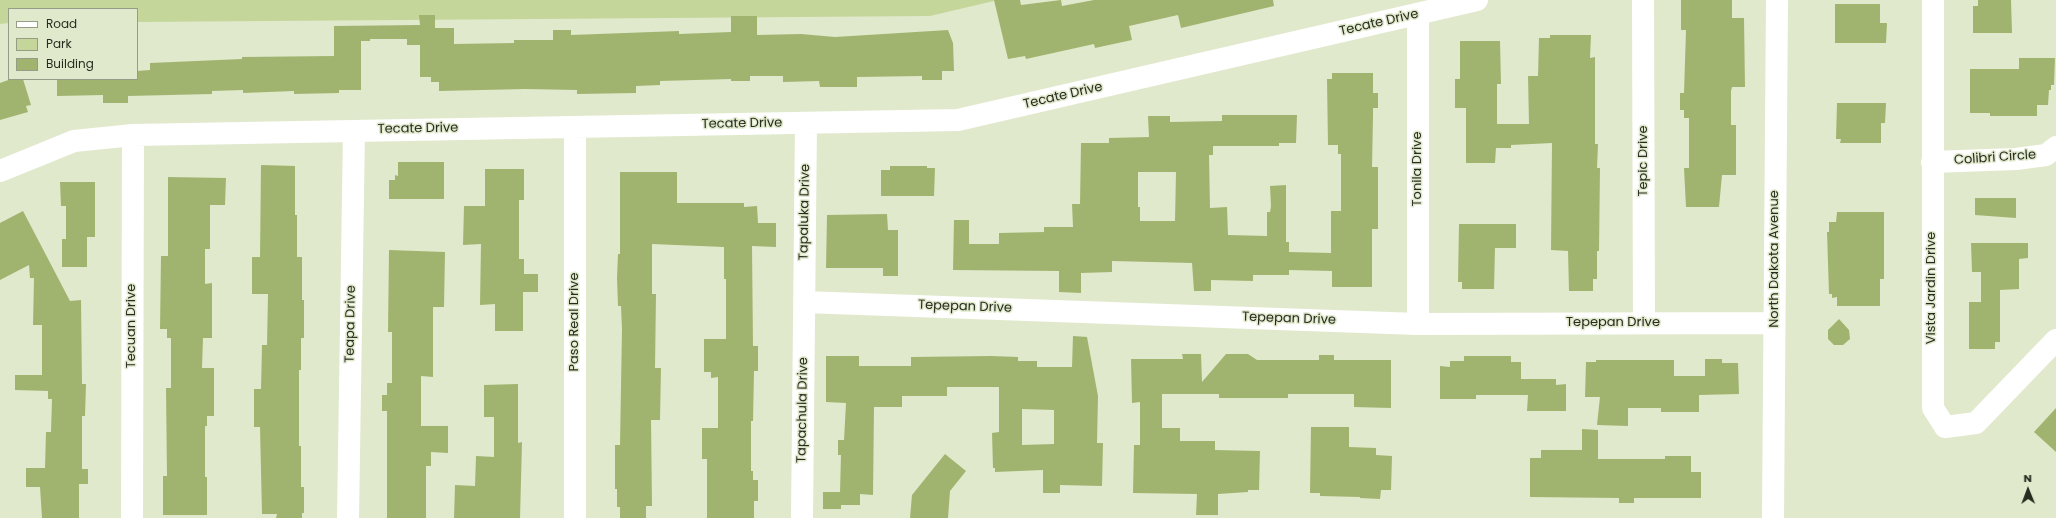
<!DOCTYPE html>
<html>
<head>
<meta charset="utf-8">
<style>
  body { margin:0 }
  #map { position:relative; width:2056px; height:518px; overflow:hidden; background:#e0e9cc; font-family:Poppins,sans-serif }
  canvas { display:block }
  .legend { position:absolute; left:8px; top:8px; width:130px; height:72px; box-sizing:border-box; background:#e0e9cc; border:1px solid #969d87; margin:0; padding:5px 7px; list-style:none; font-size:12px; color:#272b20 }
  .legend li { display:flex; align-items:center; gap:8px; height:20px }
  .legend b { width:20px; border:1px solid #969d87 }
  .north { position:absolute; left:2008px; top:470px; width:40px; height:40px; -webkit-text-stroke:3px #e0e9cc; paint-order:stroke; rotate:359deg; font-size:11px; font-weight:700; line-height:16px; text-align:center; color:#272b20 }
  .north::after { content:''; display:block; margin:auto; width:14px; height:18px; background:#272b20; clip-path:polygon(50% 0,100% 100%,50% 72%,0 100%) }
</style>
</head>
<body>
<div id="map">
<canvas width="2056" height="518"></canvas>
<ul class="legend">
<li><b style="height:5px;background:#fff"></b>Road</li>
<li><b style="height:11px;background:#c4d699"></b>Park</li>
<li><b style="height:11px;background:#a1b46f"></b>Building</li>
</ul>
<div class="north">N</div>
</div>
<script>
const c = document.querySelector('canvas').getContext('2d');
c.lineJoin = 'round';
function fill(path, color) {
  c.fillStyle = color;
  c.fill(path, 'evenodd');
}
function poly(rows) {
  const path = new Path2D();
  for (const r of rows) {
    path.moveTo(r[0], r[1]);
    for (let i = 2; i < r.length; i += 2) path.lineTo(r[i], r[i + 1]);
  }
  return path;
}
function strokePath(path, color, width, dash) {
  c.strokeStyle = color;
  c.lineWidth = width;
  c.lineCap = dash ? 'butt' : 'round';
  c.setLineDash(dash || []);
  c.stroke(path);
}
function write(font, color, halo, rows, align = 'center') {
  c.font = font + ' Poppins,sans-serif';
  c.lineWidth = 3;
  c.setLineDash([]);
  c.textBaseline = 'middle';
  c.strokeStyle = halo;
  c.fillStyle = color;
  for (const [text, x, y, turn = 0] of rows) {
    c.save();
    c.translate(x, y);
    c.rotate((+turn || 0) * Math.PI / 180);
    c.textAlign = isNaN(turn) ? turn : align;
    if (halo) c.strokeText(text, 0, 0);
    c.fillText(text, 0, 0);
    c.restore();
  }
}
fill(poly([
  [0,0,998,0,930,16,137,22,137,9,9,9,9,23,0,24]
]), '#c4d699');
fill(poly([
  [994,0,1020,0,1021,5,1061,0,1062,6,1094,0,1273,0,1274,6,1181,28,1178,15,1129,26,1132,40,1095,48,1094,44,1026,59,1025,56,1008,59],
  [1681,0,1732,0,1732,18,1744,18,1745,87,1732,87,1731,91,1731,125,1736,125,1736,175,1722,175,1719,207,1686,207,1684,168,1689,168,1689,118,1684,118,1684,110,1680,110,1680,93,1684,93,1686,30,1681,30],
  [1978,0,2011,0,2012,33,1973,33,1973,6,1978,6],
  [1835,4,1880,4,1880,23,1887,23,1886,43,1835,43],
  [419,15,435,15,435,28,454,28,454,44,514,43,514,40,553,40,553,30,571,30,571,35,679,31,679,34,731,32,731,16,757,16,757,35,801,34,835,37,948,30,953,43,954,71,942,71,942,80,922,80,922,76,857,77,857,87,820,87,819,81,783,82,783,76,750,76,750,81,731,81,731,79,660,81,660,85,636,86,636,93,577,94,577,90,525,89,439,91,439,82,431,82,431,77,420,77,420,45,407,45,407,39,370,39,370,41,361,41,361,90,339,90,339,93,294,94,294,91,243,93,243,90,212,91,212,94,128,96,128,103,103,103,103,95,57,96,57,79,137,79,137,71,150,70,150,63,242,59,242,57,334,56,334,26,420,25],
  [1550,35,1591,35,1590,58,1595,57,1595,144,1598,144,1597,168,1600,168,1599,251,1597,251,1597,279,1593,279,1593,291,1569,291,1568,251,1551,250,1552,143,1511,145,1511,148,1496,148,1495,163,1466,163,1466,108,1455,108,1455,79,1460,79,1460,41,1500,41,1501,84,1497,84,1497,124,1529,124,1528,76,1538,76,1539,38,1550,38],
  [2019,58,2055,58,2054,85,2051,85,2051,90,2049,90,2048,105,2037,105,2037,116,1990,116,1990,113,1970,113,1970,69,2019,69],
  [1332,73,1373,73,1373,93,1378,93,1378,108,1373,108,1373,116,1372,167,1378,167,1378,229,1372,229,1372,287,1332,287,1332,271,1289,270,1289,275,1253,275,1253,281,1211,280,1211,291,1194,291,1192,263,1112,261,1112,272,1081,273,1081,293,1059,292,1059,271,953,270,954,220,969,220,969,244,999,244,999,233,1044,232,1044,227,1073,227,1072,204,1080,204,1081,143,1109,143,1109,138,1149,137,1148,116,1170,116,1170,122,1222,121,1222,115,1297,115,1296,143,1279,143,1279,146,1213,146,1213,155,1209,155,1210,208,1227,207,1228,235,1267,236,1267,212,1270,212,1271,206,1270,186,1286,185,1286,242,1289,242,1289,252,1331,253,1331,211,1341,211,1341,154,1338,154,1338,145,1328,145,1327,79,1332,79],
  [1138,172,1176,172,1175,221,1140,221,1140,207,1138,207],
  [11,79,23,79,31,105,26,106,28,112,0,120,0,83],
  [1837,103,1886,103,1885,123,1881,123,1881,143,1840,143,1841,139,1836,139],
  [398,162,444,162,444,199,389,199,389,180,395,180,395,175,398,176],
  [261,165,295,166,295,215,297,215,297,257,302,257,302,300,304,300,304,338,301,338,301,370,299,370,299,446,301,446,301,487,304,487,304,513,302,513,302,518,276,518,277,514,262,514,260,427,254,427,254,389,261,389,262,345,267,345,268,294,252,294,252,257,260,257],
  [890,166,927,166,927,168,935,168,934,196,881,196,881,170,890,170],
  [485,169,524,169,524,200,519,200,519,259,524,259,524,274,538,274,538,292,523,292,523,331,495,331,495,304,480,305,481,244,463,245,464,206,485,206],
  [620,172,677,172,677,203,744,203,744,207,757,206,758,223,776,223,776,247,752,246,753,346,758,346,758,371,754,371,753,421,751,421,751,471,753,471,753,480,758,480,758,501,754,501,754,518,707,518,707,459,702,459,702,428,718,428,718,377,711,378,711,372,704,372,704,339,726,339,726,279,724,279,724,247,652,244,652,294,656,294,655,368,661,368,660,420,651,420,652,506,646,506,646,518,620,518,620,507,617,507,617,489,615,489,615,445,620,445,622,329,621,306,618,306,617,278,618,254,620,254],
  [168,177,226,178,225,205,210,205,210,249,205,249,205,284,212,283,212,338,203,338,202,368,214,368,214,416,207,416,207,426,205,426,205,477,207,477,207,515,163,515,163,476,167,476,166,388,171,388,171,338,167,338,167,329,160,329,161,256,168,256],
  [60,182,95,182,95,237,87,237,87,267,62,267,62,239,66,239,66,206,61,206],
  [1975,198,2016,198,2016,218,1975,215],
  [23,211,70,301,81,300,82,384,86,384,85,416,82,416,82,469,88,469,88,484,79,484,79,518,42,518,40,487,26,487,26,468,45,468,46,432,51,432,52,399,48,399,48,391,15,390,15,375,42,375,42,325,33,325,34,278,30,278,29,265,0,280,0,223],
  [1837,212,1884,212,1884,279,1880,279,1880,306,1837,306,1837,297,1832,298,1832,294,1829,294,1827,232,1829,232,1829,222,1836,222],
  [887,214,888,230,898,230,898,276,883,276,883,268,826,268,827,215],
  [1459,224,1516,224,1516,248,1495,248,1494,289,1462,289,1462,282,1458,282],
  [1971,243,2028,243,2028,258,2019,259,2019,289,2000,290,2000,342,1995,342,1995,349,1969,349,1969,302,1981,302,1981,272,1972,272],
  [389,250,445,252,444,307,433,307,433,377,421,376,421,426,448,426,448,453,431,452,431,466,426,466,426,518,387,518,387,411,382,411,382,395,387,395,387,383,392,383,392,332,388,332],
  [1839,319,1849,330,1850,339,1843,345,1834,345,1828,339,1828,330],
  [1073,336,1087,337,1098,396,1097,443,1103,443,1102,486,1060,485,1060,493,1043,493,1043,470,995,472,995,468,993,468,992,433,999,432,999,387,947,387,947,396,902,396,902,407,874,407,873,495,860,494,860,505,841,505,841,509,823,509,823,492,840,492,841,455,838,455,838,440,844,440,846,403,826,402,826,356,859,356,859,366,911,366,911,357,991,356,1018,357,1018,361,1037,361,1037,367,1072,367],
  [1022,409,1054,410,1054,444,1022,445],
  [1182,354,1201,354,1202,382,1226,354,1248,354,1257,360,1319,360,1319,355,1334,355,1334,360,1391,360,1391,408,1354,407,1354,394,1288,394,1288,398,1219,398,1219,394,1162,394,1162,428,1180,428,1180,441,1215,441,1215,450,1260,451,1259,490,1248,490,1248,492,1218,494,1218,515,1196,515,1197,494,1133,493,1134,445,1140,445,1140,402,1132,403,1131,359,1183,359],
  [1464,356,1511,356,1511,362,1521,362,1521,379,1556,379,1556,385,1566,384,1566,411,1527,411,1528,395,1476,395,1476,399,1440,399,1440,366,1450,367,1450,361,1464,361],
  [1705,359,1722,359,1722,363,1738,363,1739,394,1699,395,1699,412,1661,412,1661,408,1628,408,1628,426,1597,425,1600,397,1585,397,1586,362,1596,362,1596,360,1674,360,1674,376,1705,376],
  [518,384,518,443,522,442,520,518,454,518,455,485,475,486,476,456,494,457,494,417,484,417,484,385],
  [2056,408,2056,452,2034,432],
  [1311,427,1349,427,1349,447,1376,448,1376,455,1392,456,1391,490,1381,490,1380,499,1360,498,1360,497,1320,496,1320,493,1310,493],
  [1582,429,1598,430,1598,459,1665,459,1665,456,1691,456,1691,472,1701,472,1701,498,1634,498,1634,503,1619,503,1619,498,1530,497,1530,458,1541,458,1541,450,1582,450],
  [945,454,966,471,950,491,948,518,910,518,912,495]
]), '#a1b46f');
strokePath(poly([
  [1643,0,1644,323],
  [1933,0,1933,408,1945,427,1976,423,2056,340],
  [1418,14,1418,324],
  [1932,162,2016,159,2046,155,2056,147],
  [0,171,74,141,133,135,958,120,1477,0],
  [804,302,1418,324,1774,323],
  [132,518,133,135],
  [348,518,354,131],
  [575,518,575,127],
  [802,518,806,123],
  [1773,518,1777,0]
]), '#fff', 22);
write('13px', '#272b20', '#e0e9cc', [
  ["Tecate Drive",1379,23,-13],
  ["Tecate Drive",1063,96,-13],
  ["Tecate Drive",742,124,-1],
  ["Tecate Drive",418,129,-1],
  ["Colibri Circle",1995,158,-4],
  ["Tepic Drive",1644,161,-90],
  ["Tonila Drive",1418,169,-90],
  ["Tapaluka Drive",805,212,-89],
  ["North Dakota Avenue",1775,259,-90],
  ["Vista Jardin Drive",1932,288,-90],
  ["Tepepan Drive",965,307,2],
  ["Tepepan Drive",1289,319,2],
  ["Paso Real Drive",575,322,-90],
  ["Tepepan Drive",1613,323],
  ["Teapa Drive",351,324,-89],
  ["Tecuan Drive",132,326,-90],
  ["Tapachula Drive",803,410,-89]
]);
</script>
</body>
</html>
